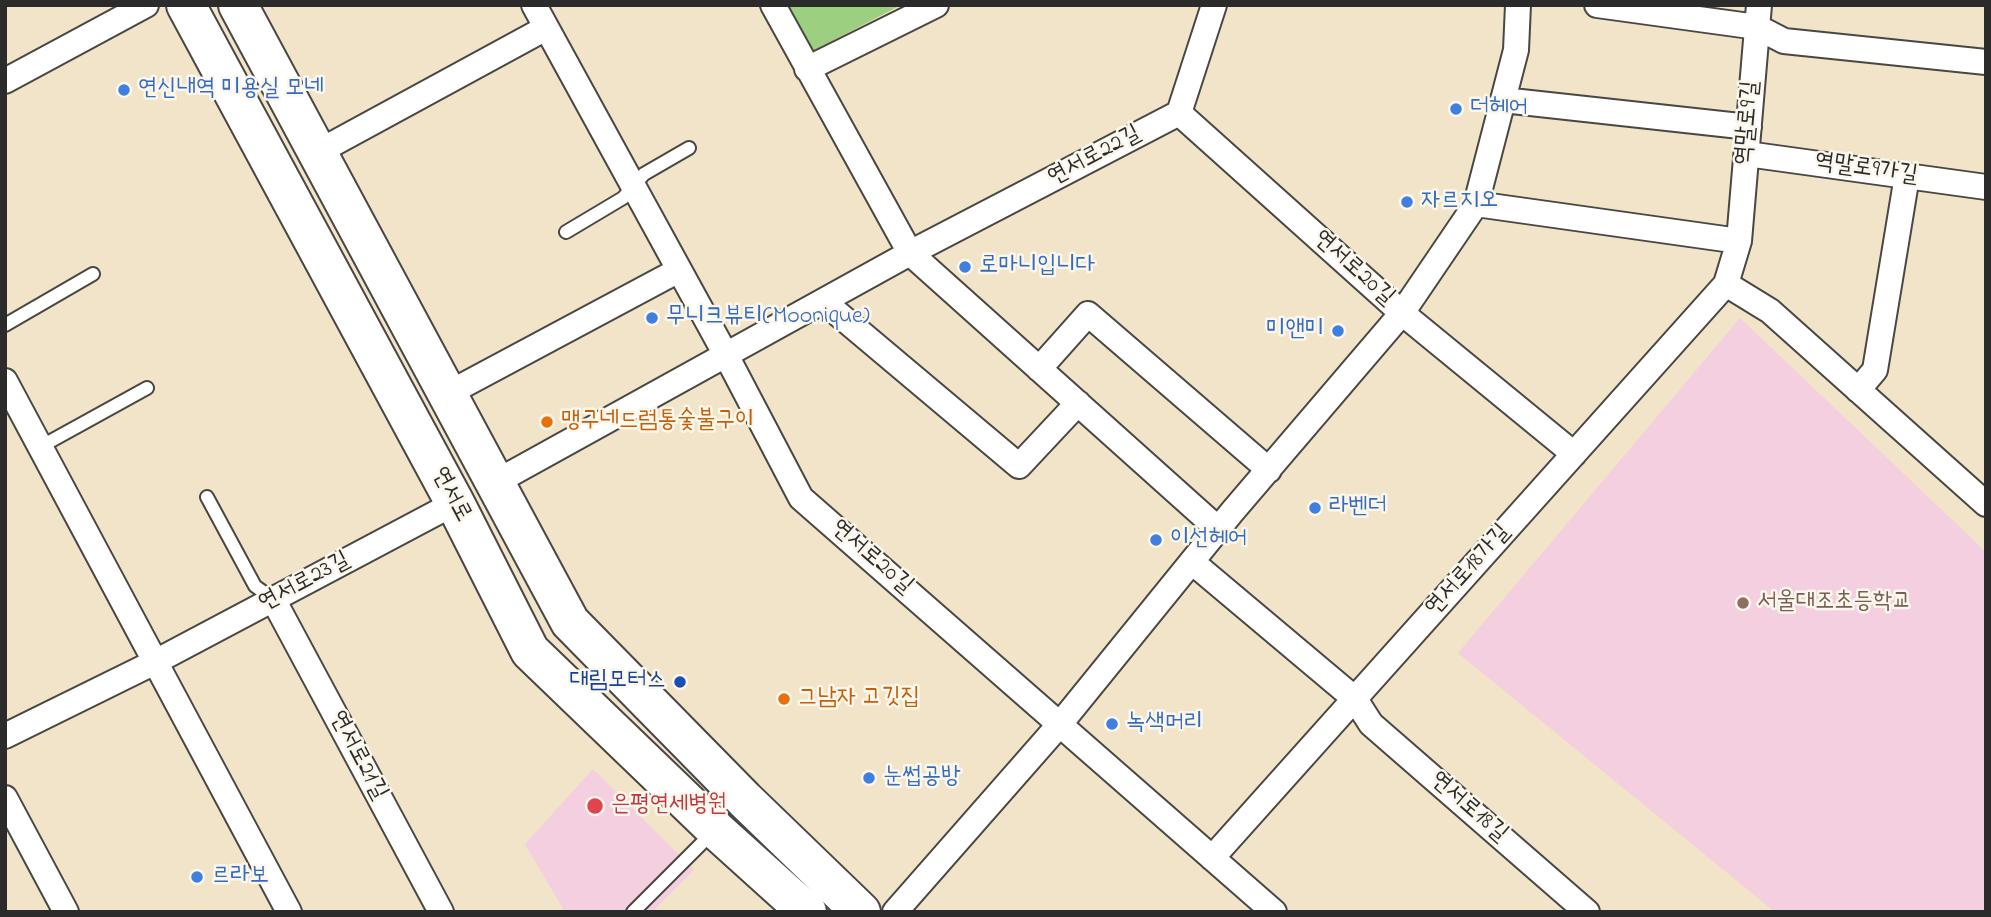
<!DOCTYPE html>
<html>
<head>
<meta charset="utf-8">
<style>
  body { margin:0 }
  #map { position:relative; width:1991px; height:917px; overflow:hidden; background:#f1e4c8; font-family:"Indie Flower",sans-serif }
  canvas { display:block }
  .frame { position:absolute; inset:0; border:7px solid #2b2b2b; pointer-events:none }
</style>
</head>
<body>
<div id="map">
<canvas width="1991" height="917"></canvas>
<div class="frame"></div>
</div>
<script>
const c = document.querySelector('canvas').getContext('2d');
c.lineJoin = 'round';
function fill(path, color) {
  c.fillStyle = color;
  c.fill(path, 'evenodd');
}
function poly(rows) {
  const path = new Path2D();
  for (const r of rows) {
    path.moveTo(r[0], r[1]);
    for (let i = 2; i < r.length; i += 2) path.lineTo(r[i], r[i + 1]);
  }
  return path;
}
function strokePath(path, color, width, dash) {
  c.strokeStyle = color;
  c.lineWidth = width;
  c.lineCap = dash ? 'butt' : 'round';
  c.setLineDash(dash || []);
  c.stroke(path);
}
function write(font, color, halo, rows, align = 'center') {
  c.font = font + ' "Indie Flower","Poor Story",sans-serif';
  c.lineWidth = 5;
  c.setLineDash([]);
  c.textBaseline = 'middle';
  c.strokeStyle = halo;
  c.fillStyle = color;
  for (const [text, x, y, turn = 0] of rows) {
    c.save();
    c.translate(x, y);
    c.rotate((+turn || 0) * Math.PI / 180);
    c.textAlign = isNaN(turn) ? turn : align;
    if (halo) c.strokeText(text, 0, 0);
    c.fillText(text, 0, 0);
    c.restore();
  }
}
fill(poly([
  [1740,318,1986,552,1986,912,1775,912,1458,653],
  [593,769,694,870,652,912,565,912,525,844]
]), '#f3cfe0');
fill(poly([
  [787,5,901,5,811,52]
]), '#9ccf7f');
const lane = poly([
  [566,232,623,198,644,174,689,148],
  [5,325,93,274],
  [40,447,147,388],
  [207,497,255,586,273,599],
  [633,912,712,833]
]);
const street = poly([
  [534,5,727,357,801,498,1274,912],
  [773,5,910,253,1218,529],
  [1597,5,1757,27,1784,41,1986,62],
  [807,69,936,5],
  [5,81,146,5],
  [1503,100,1749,127],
  [1179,113,1402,313,1574,454],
  [318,152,546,28],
  [1747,154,1986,187],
  [1476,204,1739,241],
  [1726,284,1770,311,1986,504],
  [824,302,1019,466,1078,403],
  [1039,369,1088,314,1269,470],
  [5,381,289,912],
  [1858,390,1875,370,1907,176],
  [449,393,679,270],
  [496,482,910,253,1179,113,1214,5],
  [1192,562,1355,699,1371,724,1587,912],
  [273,599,441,912],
  [5,736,155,662,455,503],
  [5,798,66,912],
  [1212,858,1726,284,1739,241,1759,5],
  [895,912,1060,724,1232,512,1402,313,1476,204,1516,50,1518,5]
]);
const primary = poly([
  [186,5,455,503,530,651,716,830,807,912],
  [238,5,570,622,745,800,861,912]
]);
strokePath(lane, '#494743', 16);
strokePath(street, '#494743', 28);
strokePath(primary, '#494743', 42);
strokePath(lane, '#fff', 12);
strokePath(street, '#fff', 24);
strokePath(primary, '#fff', 38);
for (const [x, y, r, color] of [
  [124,90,7,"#3f7fe0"],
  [1456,109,7,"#3f7fe0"],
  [1407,202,7,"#3f7fe0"],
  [965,267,7,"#3f7fe0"],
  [652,318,7,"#3f7fe0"],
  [1338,331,7,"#3f7fe0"],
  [547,422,7,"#e8710a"],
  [1315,508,7,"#3f7fe0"],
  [1156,540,7,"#3f7fe0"],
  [1743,603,7,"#8d6e63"],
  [680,682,7,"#1a4fb4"],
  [784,699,7,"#e8710a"],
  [1112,724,7,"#3f7fe0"],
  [869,778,7,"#3f7fe0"],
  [595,806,9,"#e0444e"],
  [197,877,7,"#3f7fe0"]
]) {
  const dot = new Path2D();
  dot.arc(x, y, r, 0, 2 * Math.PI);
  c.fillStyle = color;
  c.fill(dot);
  strokePath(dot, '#fbf7ec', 2.5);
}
write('24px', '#366cbe', '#fbf7ec', [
  ["연신내역 미용실 모네",138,90],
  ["더헤어",1470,109],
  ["자르지오",1421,202],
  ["로마니입니다",979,267],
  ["무니크뷰티(Moonique)",666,318],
  ["미앤미",1324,331,"right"],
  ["라벤더",1329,508],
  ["이선헤어",1170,540],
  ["녹색머리",1126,724],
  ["눈썹공방",883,778],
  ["르라보",211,877]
], 'left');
write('24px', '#2b2b2b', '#fbf7ec', [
  ["역말로9길",1749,123,-85],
  ["연서로22길",1095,157,-28],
  ["역말로9가길",1866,170,8],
  ["연서로20길",1353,269,42],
  ["연서로",450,495,62],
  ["연서로20길",871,558,41],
  ["연서로18가길",1469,571,-48],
  ["연서로23길",305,583,-28],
  ["연서로21길",357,756,62],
  ["연서로18길",1468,808,41]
]);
write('24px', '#c56008', '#fbf7ec', [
  ["맹구네드럼통숯불구이",561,422],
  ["그남자 고깃집",798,699]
], 'left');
write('24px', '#785e54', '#fbf7ec', [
  ["서울대조초등학교",1757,603]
], 'left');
write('24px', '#164399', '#fbf7ec', [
  ["대림모터스",666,682]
], 'right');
write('24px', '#be3a42', '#fbf7ec', [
  ["은평연세병원",611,806]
], 'left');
</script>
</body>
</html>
